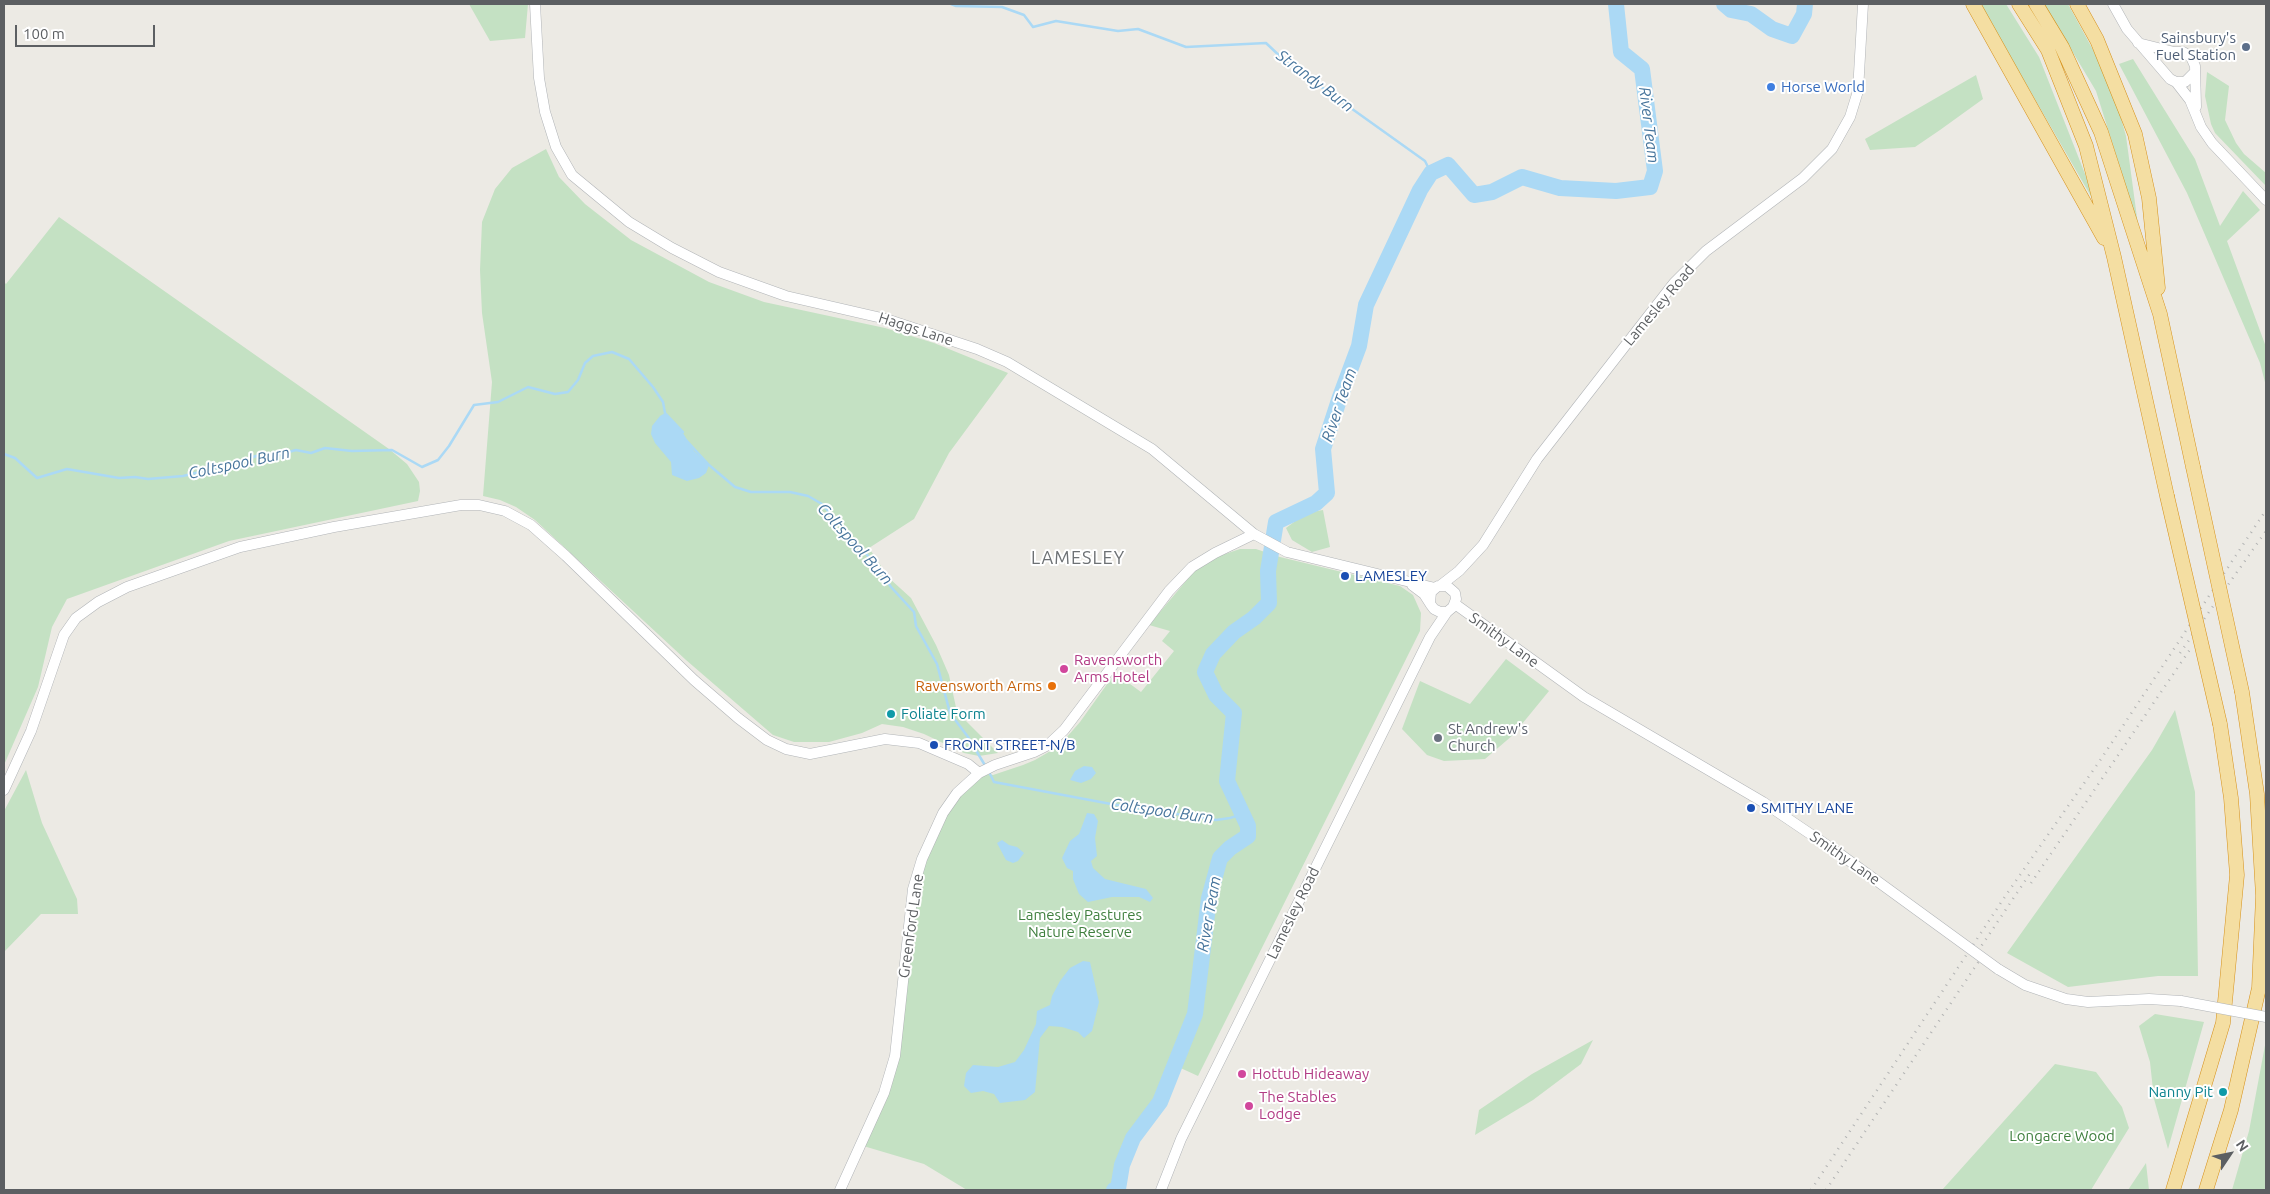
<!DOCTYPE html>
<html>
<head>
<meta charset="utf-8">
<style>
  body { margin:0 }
  #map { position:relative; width:2270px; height:1194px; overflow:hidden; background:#eceae4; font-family:Ubuntu,sans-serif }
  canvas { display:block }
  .frame { position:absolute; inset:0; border:5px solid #5c5f62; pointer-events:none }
  .north { position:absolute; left:2205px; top:1129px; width:50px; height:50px; -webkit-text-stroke:4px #fff; paint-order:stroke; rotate:56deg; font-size:14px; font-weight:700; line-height:20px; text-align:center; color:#5c5f62 }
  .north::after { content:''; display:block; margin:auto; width:18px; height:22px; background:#5c5f62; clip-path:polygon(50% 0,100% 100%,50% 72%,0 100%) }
  .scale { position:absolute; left:15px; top:25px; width:140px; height:22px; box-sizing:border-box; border:2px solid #5c5f62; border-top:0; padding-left:6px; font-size:15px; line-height:18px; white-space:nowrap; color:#5c5f62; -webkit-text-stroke:4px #fff; paint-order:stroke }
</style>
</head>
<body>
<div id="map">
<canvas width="2270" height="1194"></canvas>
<div class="frame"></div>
<div class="north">N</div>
<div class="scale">100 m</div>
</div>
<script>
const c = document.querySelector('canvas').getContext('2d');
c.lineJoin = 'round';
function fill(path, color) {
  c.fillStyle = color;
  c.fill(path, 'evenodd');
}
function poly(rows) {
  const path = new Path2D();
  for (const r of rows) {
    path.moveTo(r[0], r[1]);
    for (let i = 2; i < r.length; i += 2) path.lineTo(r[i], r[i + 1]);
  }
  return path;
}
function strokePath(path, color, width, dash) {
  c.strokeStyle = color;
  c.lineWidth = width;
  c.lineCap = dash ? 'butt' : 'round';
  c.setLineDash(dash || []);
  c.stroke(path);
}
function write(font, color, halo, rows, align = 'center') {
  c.font = font + ' Ubuntu,sans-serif';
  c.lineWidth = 4;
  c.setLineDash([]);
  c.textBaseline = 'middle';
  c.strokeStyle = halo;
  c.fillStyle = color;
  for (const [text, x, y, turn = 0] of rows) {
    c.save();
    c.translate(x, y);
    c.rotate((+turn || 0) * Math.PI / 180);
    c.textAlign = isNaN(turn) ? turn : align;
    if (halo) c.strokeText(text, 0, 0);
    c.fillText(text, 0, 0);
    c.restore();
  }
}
fill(poly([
  [469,4,528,4,525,38,490,41],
  [1980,4,2006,4,2039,57,2100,212],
  [2044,4,2068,4,2111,83,2126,136,2138,225,2096,91],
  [2133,59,2195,159,2220,226,2243,191,2260,210,2227,241,2266,347,2266,386,2260,363,2187,193,2119,64],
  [2207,72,2229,86,2225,120,2236,143,2244,154,2266,173,2266,186,2215,133,2211,124,2205,96],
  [1976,75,1983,99,1940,130,1915,147,1870,150,1865,139],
  [546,149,559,177,585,204,631,240,709,282,764,302,885,328,934,343,1008,373,949,453,914,519,869,548,889,578,911,598,936,645,949,675,957,712,998,753,979,756,964,753,924,734,903,727,882,724,862,733,829,742,794,742,773,735,686,660,535,520,516,507,500,500,483,496,492,382,482,313,480,270,482,222,495,189,512,168],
  [59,217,389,449,407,464,419,482,420,491,418,501,229,541,67,599,52,627,38,687,4,765,4,282,6,284],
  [1323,510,1330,547,1312,552,1292,540,1286,528,1306,513],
  [1240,549,1256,549,1280,557,1400,586,1413,595,1421,613,1420,631,1198,1076,1174,1065,1160,1102,1133,1138,1122,1165,1118,1189,1114,1190,967,1190,924,1164,860,1145,895,1056,913,889,943,813,979,773,993,775,1023,765,1035,760,1059,746,1080,722,1115,673,1141,692,1174,651,1162,641,1170,631,1149,625,1196,569,1213,558],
  [1506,659,1549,691,1513,735,1485,759,1444,761,1427,755,1402,729,1420,681,1470,704],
  [2175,710,2195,792,2198,976,2158,976,2068,987,2007,953,2152,750],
  [26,770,42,823,77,899,78,914,41,914,4,952,4,811],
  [2155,1014,2204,1022,2168,1149,2154,1099,2150,1062,2139,1026],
  [1593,1040,1581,1064,1533,1100,1475,1135,1479,1110,1532,1074],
  [2266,1040,2266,1190,2232,1190,2249,1131],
  [2055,1064,2096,1072,2122,1107,2129,1128,2091,1190,1942,1190],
  [2146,1163,2149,1190,2128,1190]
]), '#c4e1c3');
fill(poly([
  [665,413,683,433,694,451,709,465,706,473,699,478,687,481,672,475,671,462,655,443,651,434,652,426,660,416],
  [1084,766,1092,767,1096,773,1091,779,1081,783,1070,780,1075,771],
  [1087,813,1094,814,1098,821,1095,838,1097,856,1091,861,1093,868,1105,879,1146,889,1153,898,1150,902,1139,897,1112,897,1088,902,1079,894,1073,879,1073,871,1067,868,1062,858,1070,841,1079,834],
  [1002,840,1009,845,1017,847,1024,853,1018,861,1013,863,1006,860,997,843],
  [1083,961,1090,962,1099,1002,1092,1031,1084,1038,1078,1032,1062,1027,1049,1026,1040,1038,1035,1092,1025,1100,1000,1103,994,1094,983,1091,971,1093,964,1086,966,1073,973,1065,998,1067,1015,1062,1024,1050,1036,1024,1037,1011,1050,1005,1052,996,1060,981,1070,968]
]), '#abd9f5');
strokePath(poly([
  [951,4,956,6,1002,7,1024,15,1033,27,1056,21,1118,31,1138,29,1186,47,1266,43,1285,61,1425,161,1431,173],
  [686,440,709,465,735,487,751,492,790,492,808,496,822,504,876,565,891,587,914,612,916,626,937,664,950,713,968,737,986,767],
  [4,454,15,458,37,478,67,469,119,478,135,477,148,479,183,476,237,463,256,456,274,456,296,450,311,453,325,448,352,451,392,450,422,467,438,460,449,446,474,405,498,402,528,387,555,394,568,392,578,380,585,363,593,356,612,352,629,359,653,387,663,402,665,413,683,432],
  [989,772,994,782,1111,804,1216,820,1230,818,1243,814]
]), '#abd9f5', 2.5);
strokePath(poly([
  [1724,4,1731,10,1751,14,1772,29,1792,36,1804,14,1805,4],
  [1114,1190,1118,1189,1122,1165,1133,1138,1160,1102,1195,1014,1209,898,1220,858,1230,848,1248,836,1248,826,1227,781,1234,713,1216,695,1205,672,1213,654,1234,632,1254,618,1269,603,1268,571,1276,522,1316,503,1327,493,1323,449,1340,397,1359,346,1366,305,1420,190,1431,173,1448,165,1474,195,1492,192,1522,177,1560,188,1616,191,1650,187,1655,171,1642,69,1621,52,1616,4]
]), '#abd9f5', 16);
const tertiary = poly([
  [535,4,539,78,545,112,556,147,572,175,629,222,672,248,719,272,786,296,886,319,977,349,1007,362,1152,449,1254,534,1287,552,1435,588],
  [2113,4,2127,29,2170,79,2176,82,2185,82,2194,73],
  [2138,43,2174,52,2183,52,2191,57,2195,66,2196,107],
  [2176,82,2190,100,2201,127,2212,143,2266,200],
  [1412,585,1424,594,1431,605,1434,609,1440,612,1447,612,1453,607,1456,599,1455,593,1447,586,1438,586,1431,592,1430,603],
  [1441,585,1459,571,1483,545,1537,459,1674,283,1706,251,1803,178,1832,149,1850,117,1858,91,1863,4],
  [1455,604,1584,697,1763,802,1840,854],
  [4,790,31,731,64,635,76,618,98,602,127,587,240,547,334,527,461,505,479,505,505,511,531,525,566,556,694,680,738,718,767,740,786,749,810,754,885,739,919,743,968,764,979,773],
  [1998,969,2025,985,2066,999,2088,1002,2149,999,2181,1001],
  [840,1190,884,1093,895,1056,913,889,922,859,943,813,957,793,979,773,995,765,1034,752,1048,745,1064,730,1169,591,1192,567,1215,553,1254,534],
  [1161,1190,1181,1139,1430,637,1447,612]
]);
const trunk = poly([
  [1973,4,2104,238],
  [2019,4,2048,50,2086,146,2114,257,2167,496],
  [2036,4,2062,47,2101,132,2160,314,2193,467],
  [2077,4,2097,40,2135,134,2149,198,2158,288],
  [2173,1190,2223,1023,2237,875,2231,798,2220,724],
  [2206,1190,2231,1110,2259,988,2263,896,2257,794,2242,692]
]);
strokePath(tertiary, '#b1b4b7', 11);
strokePath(trunk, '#d6911a', 15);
strokePath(tertiary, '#fff', 10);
strokePath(trunk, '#f4dea2', 14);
strokePath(poly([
  [2180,653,2266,531],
  [2031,883,2191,648],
  [1974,957,2031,872],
  [1811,1190,2006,895,2101,759,2266,510],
  [1826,1190,1985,952]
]), '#b2b3b3', 2.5, [1, 6]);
const tertiaryBridge = poly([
  [1840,854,1998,969],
  [2181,1001,2266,1017]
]);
const trunkBridge = poly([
  [2193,467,2242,692],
  [2167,496,2220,724]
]);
strokePath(tertiaryBridge, '#b1b4b7', 11, []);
strokePath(trunkBridge, '#d6911a', 15, []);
strokePath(tertiaryBridge, '#fff', 10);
strokePath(trunkBridge, '#f4dea2', 14);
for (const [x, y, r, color] of [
  [2246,47,5,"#5c6f8a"],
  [1771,87,5,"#3f7fe0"],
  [1345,576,5,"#1a4fb4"],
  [1064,669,5,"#d1479c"],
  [1052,686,5,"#e8710a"],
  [891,714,5,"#0f9aa8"],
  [1438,738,5,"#6b7280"],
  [934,745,5,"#1a4fb4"],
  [1751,808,5,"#1a4fb4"],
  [1242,1074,5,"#d1479c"],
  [2223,1092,5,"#0f9aa8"],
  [1249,1106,5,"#d1479c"]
]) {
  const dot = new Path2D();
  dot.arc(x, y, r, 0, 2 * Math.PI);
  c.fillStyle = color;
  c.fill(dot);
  strokePath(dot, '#fff', 2);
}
write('15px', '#4e5e75', '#fff', [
  ["Sainsbury's",2236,38],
  ["Fuel Station",2236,55]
], 'right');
write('15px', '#366cbe', '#fff', [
  ["Horse World",1781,87]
], 'left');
write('15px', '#5c5f62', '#fff', [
  ["Lamesley Road",1659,305,-50],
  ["Haggs Lane",916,329,18],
  ["Smithy Lane",1504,640,36],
  ["Smithy Lane",1845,858,35],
  ["Lamesley Road",1293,913,-64],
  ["Greenford Lane",911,926,-82]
]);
write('15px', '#164399', '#fff', [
  ["LAMESLEY",1355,576],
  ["FRONT STREET-N/B",944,745],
  ["SMITHY LANE",1761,808]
], 'left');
write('15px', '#b23c85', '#fff', [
  ["Ravensworth",1074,660],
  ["Arms Hotel",1074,677],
  ["Hottub Hideaway",1252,1074],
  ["The Stables",1259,1097],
  ["Lodge",1259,1114]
], 'left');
write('15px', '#c56008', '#fff', [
  ["Ravensworth Arms",1042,686]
], 'right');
write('15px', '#0d838f', '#fff', [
  ["Foliate Form",901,714],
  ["Nanny Pit",2213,1092,"right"]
], 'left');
write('15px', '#5b616d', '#fff', [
  ["St Andrew's",1448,729],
  ["Church",1448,746]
], 'left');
write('15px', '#3f7f3e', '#fff', [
  ["Lamesley Pastures",1080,915],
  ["Nature Reserve",1080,932],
  ["Longacre Wood",2062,1136]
]);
write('italic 16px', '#47759c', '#fff', [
  ["Strandy Burn",1315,81,37],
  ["River Team",1649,125,83],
  ["River Team",1339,405,-71],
  ["Coltspool Burn",239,463,-12],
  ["Coltspool Burn",855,544,48],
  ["Coltspool Burn",1162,811,8],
  ["River Team",1209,914,-80]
]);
c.letterSpacing = '1px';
write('18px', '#6d7174', '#fff', [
  ["LAMESLEY",1078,558]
]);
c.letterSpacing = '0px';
</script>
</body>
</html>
